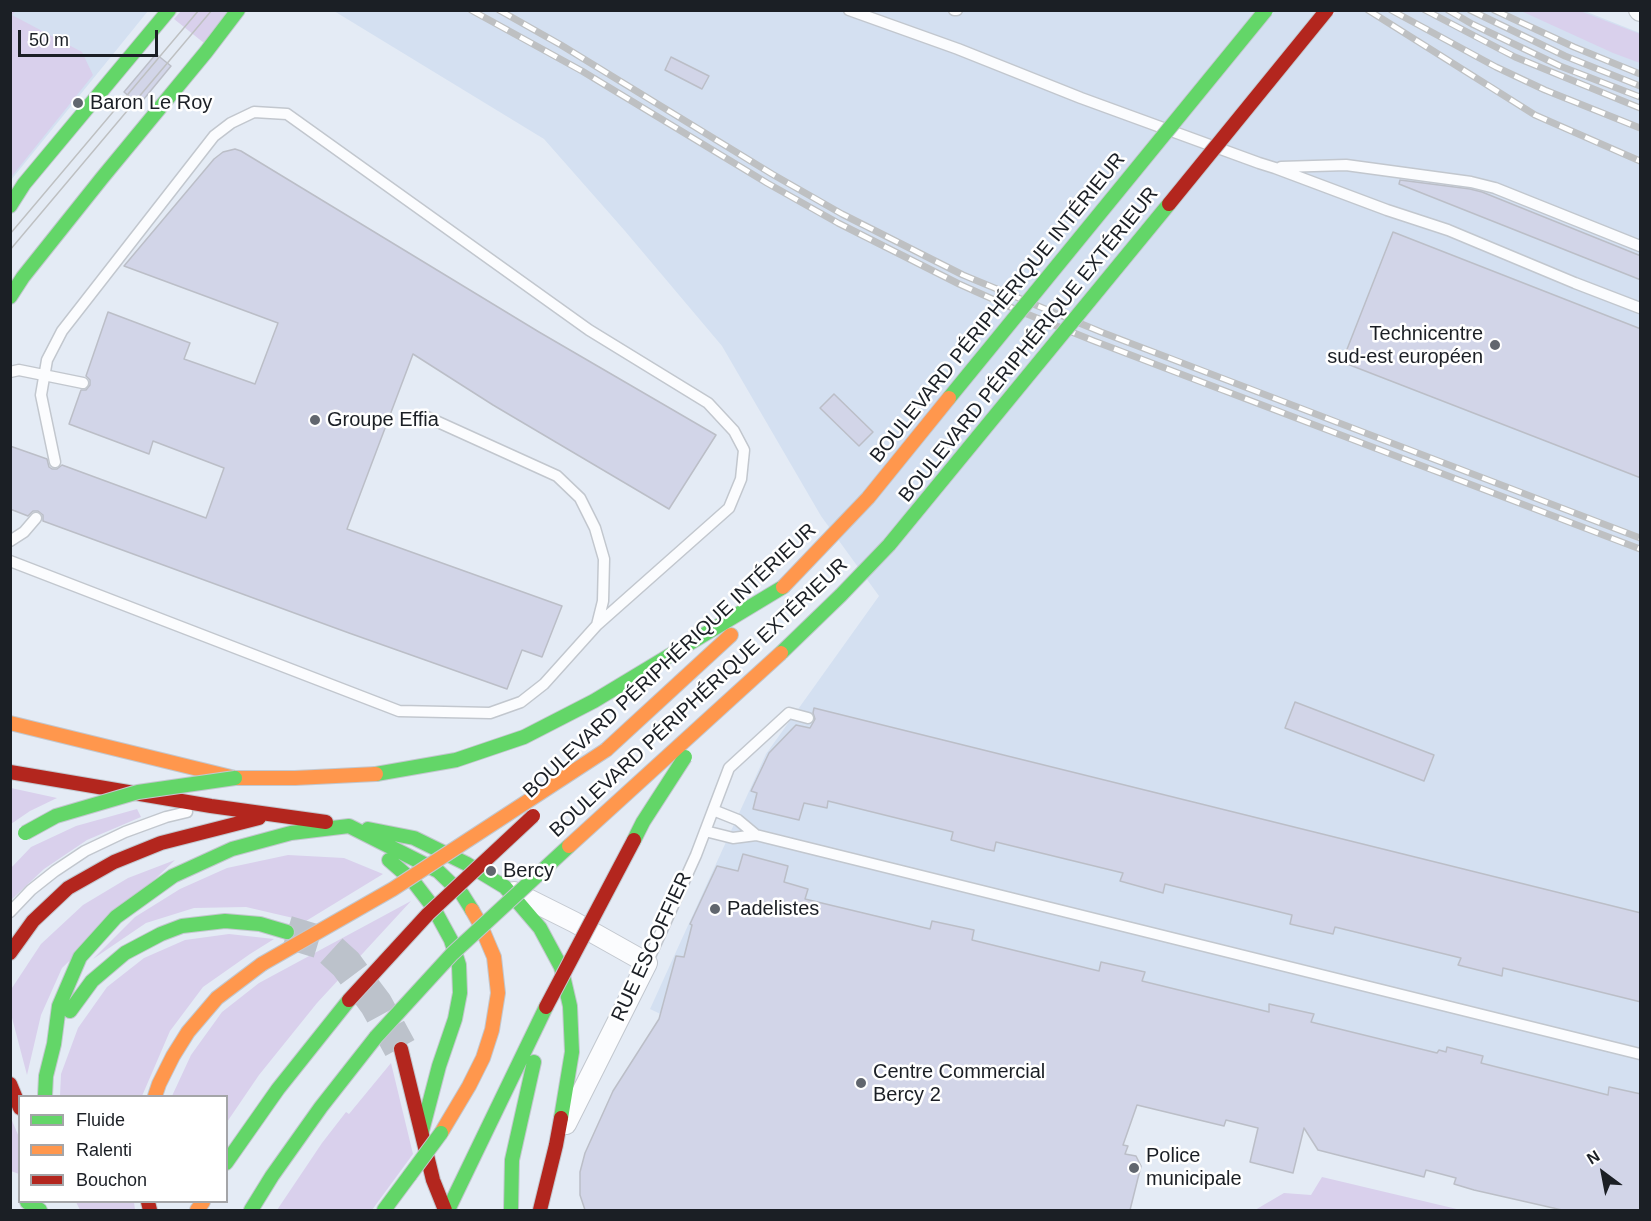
<!DOCTYPE html>
<html>
<head>
<meta charset="utf-8">
<style>
  body { margin:0 }
  #map { position:relative; width:1651px; height:1221px; overflow:hidden; background:#e4ebf5; font-family:Helvetica,sans-serif }
  canvas { display:block }
  .frame { position:absolute; inset:0; border:12px solid #1b1f25; pointer-events:none }
  .legend { position:absolute; left:18px; top:1095px; width:210px; height:108px; box-sizing:border-box; background:#fff; border:2px solid #a4a5a8; margin:0; padding:8px 10px; list-style:none; font-size:18px; color:#1b1f25 }
  .legend li { display:flex; align-items:center; gap:12px; height:30px }
  .legend b { width:30px; border:2px solid #a4a5a8 }
  .north { position:absolute; left:1573px; top:1143px; width:60px; height:60px; -webkit-text-stroke:4px #fff; paint-order:stroke; rotate:328deg; font-size:16px; font-weight:700; line-height:24px; text-align:center; color:#1b1f25 }
  .north::after { content:''; display:block; margin:auto; width:21px; height:27px; background:#1b1f25; clip-path:polygon(50% 0,100% 100%,50% 72%,0 100%) }
  .scale { position:absolute; left:18px; top:30px; width:140px; height:27px; box-sizing:border-box; border:3px solid #1b1f25; border-top:0; padding-left:8px; font-size:18px; line-height:21px; white-space:nowrap; color:#1b1f25; -webkit-text-stroke:4px #fff; paint-order:stroke }
</style>
</head>
<body>
<div id="map">
<canvas width="1651" height="1221"></canvas>
<div class="frame"></div>
<ul class="legend">
<li><b style="height:8px;background:#63d668"></b>Fluide</li>
<li><b style="height:8px;background:#ff974d"></b>Ralenti</li>
<li><b style="height:8px;background:#b3261e"></b>Bouchon</li>
</ul>
<div class="north">N</div>
<div class="scale">50 m</div>
</div>
<script>
const c = document.querySelector('canvas').getContext('2d');
c.lineJoin = 'round';
function fill(path, color) {
  c.fillStyle = color;
  c.fill(path, 'evenodd');
}
function poly(rows) {
  const path = new Path2D();
  for (const r of rows) {
    path.moveTo(r[0], r[1]);
    for (let i = 2; i < r.length; i += 2) path.lineTo(r[i], r[i + 1]);
  }
  return path;
}
function strokePath(path, color, width, dash) {
  c.strokeStyle = color;
  c.lineWidth = width;
  c.lineCap = dash ? 'butt' : 'round';
  c.setLineDash(dash || []);
  c.stroke(path);
}
function write(font, color, halo, rows, align = 'center') {
  c.font = font + ' Helvetica,sans-serif';
  c.lineWidth = 5;
  c.setLineDash([]);
  c.textBaseline = 'middle';
  c.strokeStyle = halo;
  c.fillStyle = color;
  for (const [text, x, y, turn = 0] of rows) {
    c.save();
    c.translate(x, y);
    c.rotate((+turn || 0) * Math.PI / 180);
    c.textAlign = isNaN(turn) ? turn : align;
    if (halo) c.strokeText(text, 0, 0);
    c.fillText(text, 0, 0);
    c.restore();
  }
}
fill(poly([
  [1582,10,1640,33,1640,1188,1134,1064,690,1028,650,1009,766,754,879,596,821,516,722,346,625,231,544,139,334,11],
  [11,11,148,11,11,180]
]), '#d4e0f1');
fill(poly([
  [10,11,16,11,12,15,82,52,93,75,12,176,10,175],
  [181,11,231,11,204,43,174,19],
  [1521,11,1580,11,1640,34,1640,63,1613,53],
  [11,788,57,798,30,811,11,824],
  [137,809,141,817,87,840,44,869,11,900,11,868,31,847,76,826],
  [288,855,344,858,383,874,306,921,246,907,194,908,146,923,93,959,135,917,180,889,227,868],
  [175,860,62,968,41,1015,27,1075,11,1014,10,991,41,944,83,905,128,878],
  [411,901,317,1003,259,1075,227,1122,226,1096,172,1096,191,1055,222,1012,259,983],
  [229,934,274,939,250,954,203,987,170,1031,142,1096,60,1096,61,1074,78,1028,107,987,144,958,185,940],
  [391,1063,413,1154,372,1210,277,1210,322,1143,346,1112,349,1114],
  [10,1116,19,1137,19,1174,11,1171],
  [1322,1177,1461,1210,1255,1210,1284,1193,1311,1195],
  [76,1202,134,1202,135,1210,80,1210]
]), '#d9d0ec');
const building = poly([
  [156,54,171,66,139,105,124,92,156,54],
  [671,57,709,76,702,89,665,70,671,57],
  [235,149,241,151,539,332,716,435,669,509,493,405,413,354,347,529,562,606,542,657,522,650,507,689,349,633,43,521,43,515,38,511,33,511,28,516,10,509,10,446,47,459,49,467,52,469,57,469,62,465,206,518,224,468,153,441,149,454,69,424,81,390,86,390,90,385,90,380,86,376,108,312,190,343,184,359,255,384,278,323,124,266,214,159,223,152,235,149],
  [1400,180,1470,189,1482,192,1641,256,1641,280,1399,184,1400,180],
  [1393,232,1641,329,1641,478,1342,362,1393,232],
  [834,394,873,432,859,446,820,408,834,394],
  [1295,702,1434,755,1424,781,1285,728,1295,702],
  [814,708,1641,913,1641,1002,1503,968,1502,976,1458,965,1461,958,1335,927,1333,934,1290,924,1292,915,1165,884,1163,893,1120,881,1123,873,996,842,994,851,985,849,951,840,953,832,828,801,827,808,804,803,799,820,753,809,757,793,751,791,769,753,796,725,810,728,815,719,813,713,814,708],
  [743,854,788,866,784,882,808,889,805,899,930,929,932,921,974,930,972,940,1099,971,1101,962,1145,972,1142,981,1269,1012,1269,1004,1314,1014,1311,1022,1437,1053,1439,1050,1446,1052,1447,1047,1483,1056,1481,1063,1608,1095,1609,1087,1641,1094,1641,1210,1562,1210,1474,1190,1454,1184,1456,1178,1426,1170,1424,1177,1318,1150,1304,1128,1293,1173,1250,1162,1258,1128,1226,1120,1224,1126,1137,1105,1123,1145,1128,1146,1125,1154,1136,1156,1141,1166,1130,1210,585,1210,580,1195,580,1172,585,1153,613,1091,659,1019,676,956,684,957,692,925,690,924,717,866,738,871,743,854]
]);
fill(building, '#d2d5e8');
strokePath(building, '#bbbec7', 1.5);
strokePath(poly([
  [287,932,323,943,346,964,376,1004,400,1048]
]), '#bcc2cb', 33, [33, 16]);
const lane = poly([
  [849,10,958,49,1081,98,1259,163,1275,168,1387,210,1448,230,1575,283,1640,308],
  [954,10,957,10],
  [1281,167,1346,165,1471,182,1495,188,1640,246],
  [10,372,19,370,83,383],
  [55,462,41,395,47,360,62,331,214,136,231,123,254,112,287,114,589,330,708,403,734,431,744,450,741,479,729,508,597,625],
  [10,541,24,532,36,518],
  [10,561,399,711,490,713,521,702,544,684,597,625,603,601,604,559,595,528,580,498,557,476,427,417],
  [713,810,738,820,756,835],
  [705,831,733,838,756,835,1640,1054],
  [10,912,31,890,55,871,85,851,125,832,166,817,187,812],
  [647,963,696,855,729,768,789,713,808,718]
]);
const street = poly([
  [1639,10,1640,11],
  [514,892,574,922,647,963,566,1124]
]);
const fast = poly([
  [10,206,24,184,169,10],
  [10,297,23,277,102,178,206,52,238,10],
  [376,774,456,760,524,737,594,701,783,587],
  [368,829,414,838,467,864,505,887,540,928,561,967,570,1006,572,1052,561,1118],
  [389,860,413,881,433,907,451,940,459,965,460,993,455,1019,439,1066,422,1131],
  [70,1011,92,981,125,953,161,934,182,926,225,921,260,924,287,932],
  [45,1096,46,1076,54,1044,59,1006,80,957,116,917,173,876,232,849,291,833,349,826,438,871,462,894,472,910],
  [226,1163,278,1089,349,1000],
  [27,1202,40,1210],
  [251,1210,272,1176,321,1107,376,1037],
  [384,1210,410,1175],
  [448,1210,546,1007],
  [511,1210,512,1160,534,1062]
]);
const slow = poly([
  [10,723,235,778,295,778,376,774],
  [606,750,731,635],
  [155,1096,159,1084,173,1056,188,1032,217,998,262,964],
  [441,1133,469,1086,483,1058,492,1030,498,993,494,957,480,924,472,910],
  [197,1210,203,1202]
]);
const jam = poly([
  [10,772,211,806,326,822],
  [10,953,33,921,68,888,114,862,161,843,259,818],
  [401,1049,433,1180,445,1210],
  [10,1084,20,1108],
  [148,1202,150,1210],
  [540,1210,556,1145,561,1118]
]);
strokePath(lane, '#c2c7ce', 13);
strokePath(street, '#c2c7ce', 22);
strokePath(fast, '#c2c7ce', 16);
strokePath(slow, '#c2c7ce', 16);
strokePath(jam, '#c2c7ce', 16);
strokePath(lane, '#fbfcfe', 10);
strokePath(street, '#fbfcfe', 20);
strokePath(fast, '#63d668', 14);
strokePath(slow, '#ff974d', 14);
strokePath(jam, '#b3261e', 14);
strokePath(poly([
  [10,234,199,10],
  [10,250,212,10]
]), '#bec0c2', 1.5);
const rail = poly([
  [471,10,582,71,767,183,838,223,959,284,1017,310,1094,341,1640,549],
  [499,10,561,45,772,174,842,214,963,275,1101,332,1640,538],
  [1368,10,1535,115,1640,161],
  [1391,10,1496,67,1545,90,1640,128],
  [1425,10,1515,57,1640,108],
  [1448,10,1472,24,1560,66,1640,97],
  [1470,10,1565,56,1640,86],
  [1494,10,1574,47,1640,74]
]);
strokePath(rail, '#bec0c2', 7);
strokePath(rail, '#fff', 4.5, [14]);
const fastBridge = poly([
  [949,398,1266,10],
  [781,653,841,595,889,545,1169,204],
  [25,833,56,816,138,792,235,778],
  [634,840,643,822,685,757],
  [376,1037,452,954,569,846],
  [410,1175,441,1133]
]);
const slowBridge = poly([
  [783,587,868,498,949,398],
  [569,846,781,653],
  [262,964,393,889,606,750]
]);
const jamBridge = poly([
  [1169,204,1327,10],
  [349,1000,428,914,533,816],
  [546,1007,634,840]
]);
strokePath(fastBridge, '#c2c7ce', 16, []);
strokePath(slowBridge, '#c2c7ce', 16, []);
strokePath(jamBridge, '#c2c7ce', 16, []);
strokePath(fastBridge, '#63d668', 14);
strokePath(slowBridge, '#ff974d', 14);
strokePath(jamBridge, '#b3261e', 14);
for (const [x, y, r, color] of [
  [78,103,6,"#61666e"],
  [1495,345,6,"#61666e"],
  [315,420,6,"#61666e"],
  [491,871,6,"#61666e"],
  [715,909,6,"#61666e"],
  [861,1083,6,"#61666e"],
  [1134,1168,6,"#61666e"]
]) {
  const dot = new Path2D();
  dot.arc(x, y, r, 0, 2 * Math.PI);
  c.fillStyle = color;
  c.fill(dot);
  strokePath(dot, '#fff', 2);
}
write('20px', '#1b1f25', '#fff', [
  ["Baron Le Roy",90,103],
  ["Technicentre",1483,334,"right"],
  ["sud-est européen",1483,357,"right"],
  ["Groupe Effia",327,420],
  ["Bercy",503,871],
  ["Padelistes",727,909],
  ["Centre Commercial",873,1072],
  ["Bercy 2",873,1095],
  ["Police",1146,1156],
  ["municipale",1146,1179]
], 'left');
write('20px', '#1b1f25', '#fff', [
  ["BOULEVARD PÉRIPHÉRIQUE INTÉRIEUR",998,308,-51],
  ["BOULEVARD PÉRIPHÉRIQUE EXTÉRIEUR",1029,345,-51],
  ["BOULEVARD PÉRIPHÉRIQUE INTÉRIEUR",670,661,-43],
  ["BOULEVARD PÉRIPHÉRIQUE EXTÉRIEUR",699,698,-43],
  ["RUE ESCOFFIER",652,947,-65]
]);
</script>
</body>
</html>
